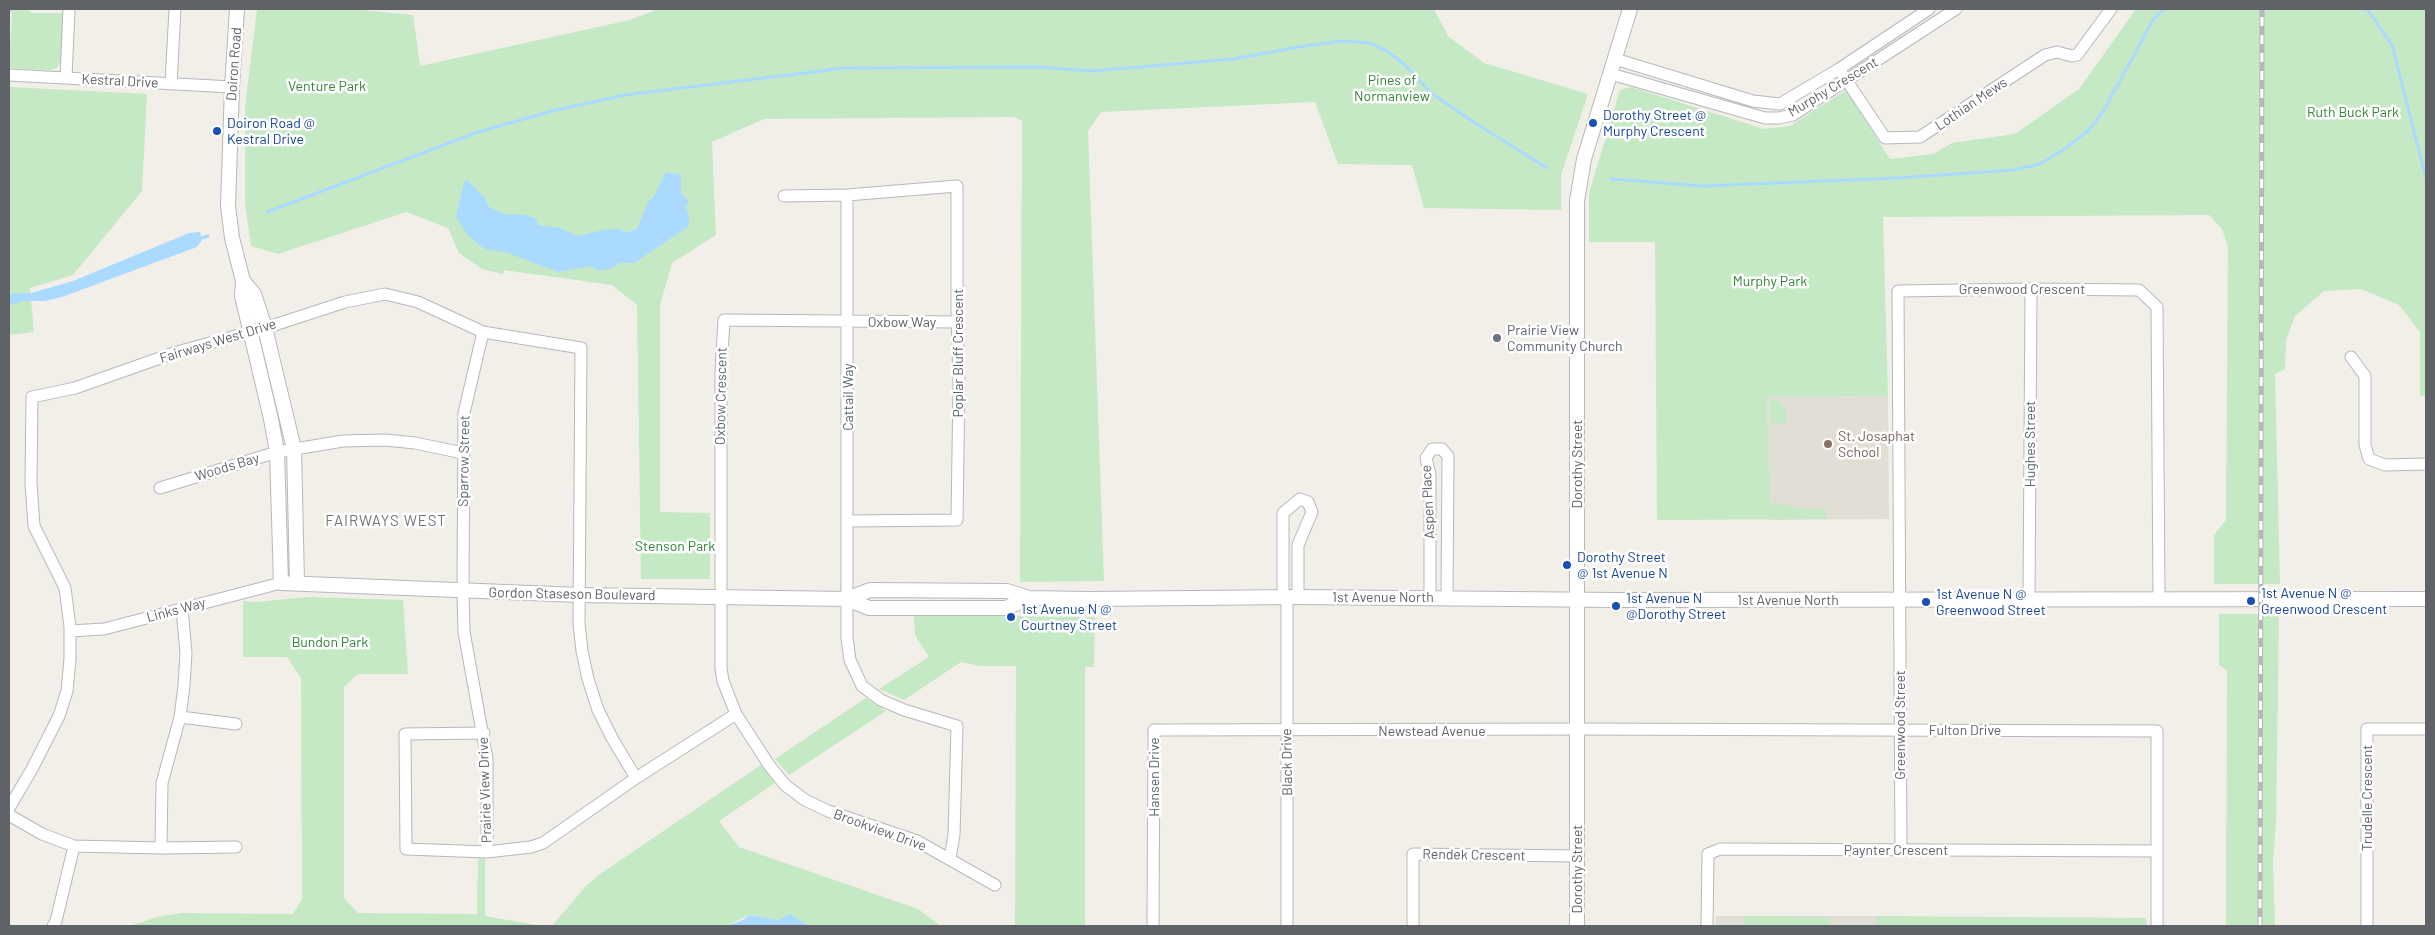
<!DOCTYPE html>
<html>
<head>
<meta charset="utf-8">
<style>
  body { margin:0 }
  #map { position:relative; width:2435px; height:935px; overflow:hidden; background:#f1efe8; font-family:Barlow,sans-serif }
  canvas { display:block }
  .frame { position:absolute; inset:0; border:10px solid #5f6368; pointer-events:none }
</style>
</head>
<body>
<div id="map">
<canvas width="2435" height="935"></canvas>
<div class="frame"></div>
</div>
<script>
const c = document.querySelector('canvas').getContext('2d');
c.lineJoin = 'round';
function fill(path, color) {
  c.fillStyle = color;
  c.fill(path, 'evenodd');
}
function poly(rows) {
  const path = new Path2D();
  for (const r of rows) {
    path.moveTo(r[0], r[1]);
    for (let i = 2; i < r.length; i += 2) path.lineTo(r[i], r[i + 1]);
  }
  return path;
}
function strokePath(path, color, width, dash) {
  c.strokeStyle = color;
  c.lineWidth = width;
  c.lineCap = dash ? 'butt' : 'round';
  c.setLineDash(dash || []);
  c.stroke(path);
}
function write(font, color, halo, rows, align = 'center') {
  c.font = font + ' Barlow,sans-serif';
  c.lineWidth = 5;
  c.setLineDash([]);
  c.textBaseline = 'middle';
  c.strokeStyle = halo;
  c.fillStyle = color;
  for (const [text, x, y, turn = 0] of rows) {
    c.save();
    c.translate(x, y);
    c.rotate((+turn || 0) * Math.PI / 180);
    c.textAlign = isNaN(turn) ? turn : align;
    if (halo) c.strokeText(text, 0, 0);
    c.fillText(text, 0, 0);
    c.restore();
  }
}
fill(poly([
  [1888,396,1889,519,1770,520,1767,397],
  [1716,916,1877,916,1877,926,1716,926]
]), '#e1ded6');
fill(poly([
  [9,9,28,9,32,13,63,13,61,60,57,68,50,70,9,68,12,13,9,12],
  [257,9,353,9,413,15,420,66,630,20,658,9,1434,9,1448,36,1484,63,1588,94,1561,175,1561,210,1424,208,1412,165,1338,164,1315,102,1101,112,1088,131,1104,581,1020,582,1022,121,1014,117,764,119,712,142,716,235,672,263,660,305,660,512,710,513,710,579,641,579,637,305,612,285,504,270,503,274,482,269,459,253,448,228,406,212,278,254,251,246,245,203,245,106],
  [2136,9,2426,9,2426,396,2420,396,2420,332,2399,305,2361,289,2324,291,2295,316,2286,340,2285,369,2275,374,2280,584,2214,584,2214,535,2226,520,2228,247,2222,229,2209,215,1883,217,1888,396,1767,397,1770,506,1774,502,1799,508,1826,509,1826,519,1657,520,1655,242,1589,242,1589,193,1620,90,1631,87,1764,129,1790,126,1846,90,1890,159,1933,154,1952,143,2015,134,2079,89],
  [9,87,147,94,142,191,73,275,30,288,34,332,9,335],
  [1770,400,1778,400,1787,412,1786,423,1770,423],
  [307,597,403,600,408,674,358,674,344,687,344,898,358,913,477,914,478,859,485,858,485,916,542,926,129,926,161,916,183,913,293,914,302,899,301,678,287,657,243,657,243,601,256,602],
  [2219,614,2279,614,2276,824,2273,861,2275,926,2226,926,2227,670,2219,665],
  [914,615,1095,617,1094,667,1085,667,1085,926,1015,926,1016,666,980,666,961,662,904,700,879,689,929,657,915,635],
  [866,698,886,711,789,775,775,759],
  [761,765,775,783,719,821,739,847,918,909,941,926,809,926,790,915,778,920,749,915,726,926,552,926,586,886,600,874],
  [1744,916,1828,917,1831,926,1744,926],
  [1877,916,2146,918,2147,926,1877,926]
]), '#c5e8c5');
fill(poly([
  [666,172,681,175,681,193,689,202,686,207,689,218,689,226,634,263,620,263,610,269,599,271,591,266,558,272,508,253,485,249,468,236,456,216,464,182,467,180,484,197,489,207,504,214,525,215,536,218,538,225,560,228,578,236,602,230,621,229,625,233,637,229,648,202,654,196],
  [200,232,202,240,197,247,62,297,45,301,24,301,9,305,9,294,31,293,73,281,189,233],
  [790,914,809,926,726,926,743,920,749,915,778,920]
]), '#aadaff');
strokePath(poly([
  [2367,9,2392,45,2426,178],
  [1611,179,1702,186,1897,178,2013,170,2040,164,2066,148,2089,130,2104,110,2153,20,2164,9],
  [267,212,478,132,552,111,625,95,845,68,1036,67,1093,71,1233,59,1304,46,1344,41,1370,43,1388,52,1404,64,1431,93,1472,121,1547,168],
  [199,239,208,236]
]), '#aadaff', 3);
const minor = poly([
  [1615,59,1753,101,1780,104,1839,69,1929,9],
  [1839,69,1885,138,1920,137,2045,55,2057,52,2072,56,2077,55,2111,9],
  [1611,74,1765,118,1779,118,1793,115,1956,9],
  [9,75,232,87],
  [66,78,69,9],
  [171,84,175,9],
  [847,195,847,638,850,660,862,686,881,700,904,710,957,726,954,835,950,858],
  [784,196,847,195,957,186,957,310,959,384,957,520,848,521],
  [957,322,724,320,721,371,721,668,723,681,736,714,769,765,785,785,805,800,828,811,917,841,995,885],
  [483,332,464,413,463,592,464,632,487,759,487,852,531,847,543,843,636,778,736,714],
  [2351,357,2365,376,2365,445,2369,459,2385,465,2426,464],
  [160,488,277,452,343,441,386,440,415,443,463,453],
  [1283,597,1283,513,1300,499,1308,502,1312,512,1298,545,1298,597],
  [1287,597,1287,926],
  [1430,597,1430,475,1426,458,1432,449,1442,449,1448,456,1447,597],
  [2029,599,2031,289],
  [70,631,104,629,281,583],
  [180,717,236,724],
  [484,733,405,734,406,849,487,852],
  [9,808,32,769,59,716,67,691,70,659,70,627,65,588,34,526,31,483,32,397,75,388,177,352,265,328,345,302,385,294,418,302,483,332,581,348,579,624,582,651,588,679,598,710,612,738,636,778],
  [9,815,42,834,74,846,161,848,162,783,180,717,184,686,186,653,182,608],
  [161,848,236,847],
  [1901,850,1898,291,2031,289,2139,290,2157,307,2159,599],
  [53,926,56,921,74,846],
  [1153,926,1154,730,1577,729,2157,731,2157,926],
  [1413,926,1413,854,1577,856],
  [1707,926,1708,854,1720,849,2157,851],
  [2367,926,2367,729,2426,729]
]);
const tertiary = poly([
  [237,9,232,87,228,206,232,238,243,281,242,296,271,419,277,452,281,583,580,595,847,599,869,608,1006,608,1029,598],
  [243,281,254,294,265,328,294,449,297,583],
  [847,599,870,590,1007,591,1029,598,1087,599,1298,597,1616,600,2426,599],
  [1577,926,1577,201,1584,159,1630,9]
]);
strokePath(minor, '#b5b8bc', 13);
strokePath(tertiary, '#b5b8bc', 16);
strokePath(minor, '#fff', 11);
strokePath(tertiary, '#fff', 14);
const rail = poly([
  [2260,926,2262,9]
]);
strokePath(rail, '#b6b7b8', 5);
strokePath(rail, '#fff', 3, [9]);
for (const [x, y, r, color] of [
  [1593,123,5,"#1a4fb4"],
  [217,131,5,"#1a4fb4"],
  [1497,338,5,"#6b7280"],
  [1828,444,5,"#8d6e63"],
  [1567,565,5,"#1a4fb4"],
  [2251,601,5,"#1a4fb4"],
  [1926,602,5,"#1a4fb4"],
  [1616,606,5,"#1a4fb4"],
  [1011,617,5,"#1a4fb4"]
]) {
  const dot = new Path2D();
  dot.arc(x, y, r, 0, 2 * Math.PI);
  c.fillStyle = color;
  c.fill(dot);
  strokePath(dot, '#fff', 2);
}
write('14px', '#5f6368', '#fff', [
  ["Doiron Road",234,64,-86],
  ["Kestral Drive",120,81,3],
  ["Murphy Crescent",1833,87,-31],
  ["Lothian Mews",1971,104,-34],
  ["Greenwood Crescent",2022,289],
  ["Oxbow Way",902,322],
  ["Fairways West Drive",218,341,-17],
  ["Poplar Bluff Crescent",958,353,-90],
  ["Oxbow Crescent",721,396,-89],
  ["Cattail Way",848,397,-90],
  ["Hughes Street",2030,444,-90],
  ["Sparrow Street",464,461,-89],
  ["Dorothy Street",1577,464,-90],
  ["Woods Bay",227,467,-17],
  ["Aspen Place",1428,502,-93],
  ["Gordon Staseson Boulevard",572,594,1],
  ["1st Avenue North",1383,597],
  ["1st Avenue North",1788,600],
  ["Links Way",176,610,-15],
  ["Greenwood Street",1900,725,-90],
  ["Fulton Drive",1965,730],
  ["Newstead Avenue",1432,731],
  ["Black Drive",1287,762,-91],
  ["Hansen Drive",1154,777,-90],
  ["Prairie View Drive",485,790,-92],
  ["Trudelle Crescent",2367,798,-90],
  ["Brookview Drive",880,830,20],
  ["Paynter Crescent",1896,850],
  ["Rendek Crescent",1474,855,1],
  ["Dorothy Street",1577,869,-90]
]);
write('14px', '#348238', '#fff', [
  ["Pines of",1392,80],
  ["Normanview",1392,96],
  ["Venture Park",327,86],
  ["Ruth Buck Park",2353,112],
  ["Murphy Park",1770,281],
  ["Stenson Park",675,546],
  ["Bundon Park",330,642]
]);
write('14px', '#164399', '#fff', [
  ["Dorothy Street @",1603,115],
  ["Murphy Crescent",1603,131],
  ["Doiron Road @",227,123],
  ["Kestral Drive",227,139],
  ["Dorothy Street",1577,557],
  ["@ 1st Avenue N",1577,573],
  ["1st Avenue N @",2261,593],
  ["Greenwood Crescent",2261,609],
  ["1st Avenue N @",1936,594],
  ["Greenwood Street",1936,610],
  ["1st Avenue N",1626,598],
  ["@Dorothy Street",1626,614],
  ["1st Avenue N @",1021,609],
  ["Courtney Street",1021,625]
], 'left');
write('14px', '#5b616d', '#fff', [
  ["Prairie View",1507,330],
  ["Community Church",1507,346]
], 'left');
write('14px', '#785e54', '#fff', [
  ["St. Josaphat",1838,436],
  ["School",1838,452]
], 'left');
c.letterSpacing = '1px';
write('15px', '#70757a', '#fff', [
  ["FAIRWAYS WEST",386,521]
]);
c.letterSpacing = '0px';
</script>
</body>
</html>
